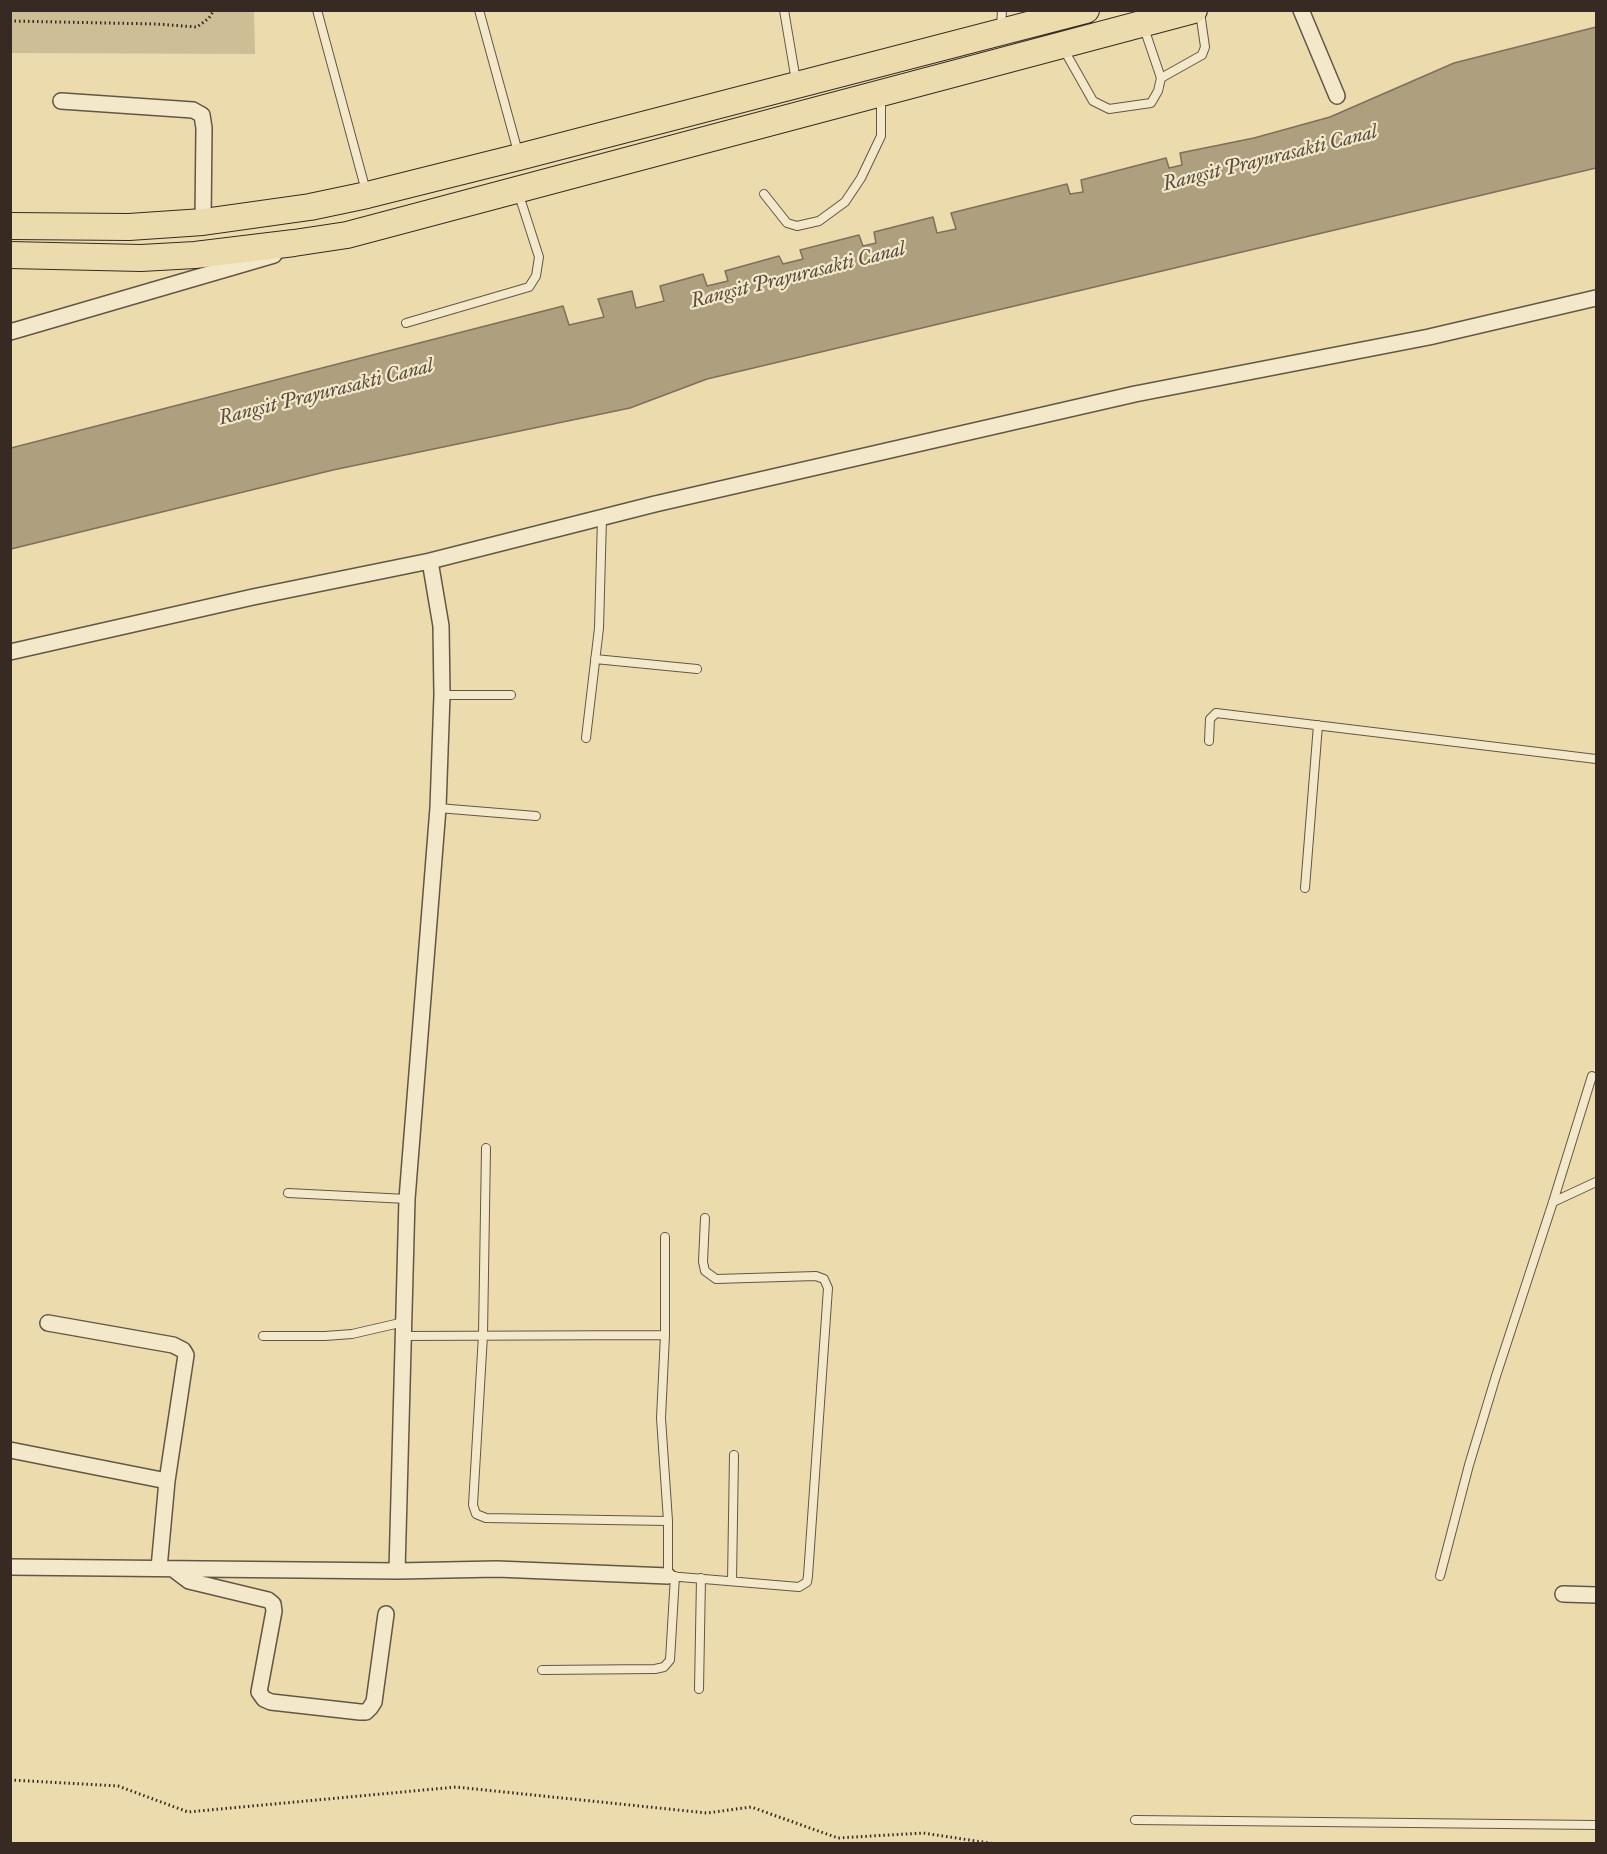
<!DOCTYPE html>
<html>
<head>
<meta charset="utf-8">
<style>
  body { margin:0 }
  #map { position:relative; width:1607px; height:1854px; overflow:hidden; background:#ecdcad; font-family:"IM FELL Great Primer",serif }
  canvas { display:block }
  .frame { position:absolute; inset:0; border:12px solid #362a23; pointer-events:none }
</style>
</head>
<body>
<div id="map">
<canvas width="1607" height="1854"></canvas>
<div class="frame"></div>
</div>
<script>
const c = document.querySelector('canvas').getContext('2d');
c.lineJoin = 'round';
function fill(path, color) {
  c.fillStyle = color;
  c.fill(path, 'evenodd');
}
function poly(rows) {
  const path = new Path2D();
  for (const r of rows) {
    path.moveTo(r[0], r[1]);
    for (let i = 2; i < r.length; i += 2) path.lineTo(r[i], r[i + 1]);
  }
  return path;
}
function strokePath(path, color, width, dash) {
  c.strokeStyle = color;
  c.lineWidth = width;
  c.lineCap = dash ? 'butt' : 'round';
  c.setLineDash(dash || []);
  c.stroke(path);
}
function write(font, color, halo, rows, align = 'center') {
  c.font = font + ' "IM FELL Great Primer",serif';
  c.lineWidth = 4.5;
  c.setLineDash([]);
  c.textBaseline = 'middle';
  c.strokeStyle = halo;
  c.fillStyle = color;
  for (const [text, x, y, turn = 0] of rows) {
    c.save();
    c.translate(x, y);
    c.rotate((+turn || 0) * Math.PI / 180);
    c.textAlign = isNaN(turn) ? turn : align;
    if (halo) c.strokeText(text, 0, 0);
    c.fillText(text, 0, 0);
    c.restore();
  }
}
fill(poly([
  [11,10,254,11,255,54,11,53]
]), '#cdbe96');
const water = poly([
  [1596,27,1596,168,707,379,630,408,333,470,11,549,11,448,563,306,569,325,604,317,598,299,632,291,636,308,664,301,660,286,703,274,707,286,728,281,725,271,779,256,783,264,803,259,800,250,859,235,863,246,876,243,874,232,933,217,937,233,956,229,951,213,1067,184,1070,194,1083,192,1081,180,1166,158,1169,168,1182,165,1180,153,1254,138,1330,117,1454,63,1596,27]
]);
fill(water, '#ae9f7e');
strokePath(water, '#7e705a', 1.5);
const service = poly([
  [317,10,366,191],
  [479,10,518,152],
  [784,10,796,81],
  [1001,28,1002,10],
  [1063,48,1093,101,1109,109,1151,103,1158,91,1161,78,1144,28],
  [1161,78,1202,55,1205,47,1200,12],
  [764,194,787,223,797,226,819,221,845,202,861,178,881,136,881,99],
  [406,323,529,287,536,276,539,257,519,195],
  [595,659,697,669],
  [442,695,511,695],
  [586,738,599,628,602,518],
  [1209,741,1210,719,1216,713,1596,759],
  [438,808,536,816],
  [1305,888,1318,725],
  [486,1148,483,1335,473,1505,476,1514,486,1518,668,1521,668,1576,799,1587,807,1582,808,1576,828,1288,824,1279,816,1276,716,1279,705,1271,703,1262,705,1218],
  [288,1193,407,1199],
  [1553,1202,1596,1182],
  [665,1237,665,1335,661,1418,668,1521],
  [263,1336,325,1336,352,1334,404,1322],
  [403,1336,665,1335],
  [1440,1576,1469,1465,1496,1376,1553,1202,1592,1076],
  [732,1581,734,1455],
  [542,1670,655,1669,664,1667,670,1660,675,1576],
  [699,1689,701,1578],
  [1135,1820,1596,1825]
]);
const minor = poly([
  [1301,10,1337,96],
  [61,101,193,110,202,115,204,128,203,222],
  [10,332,274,255],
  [10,652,253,597,430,561,655,504,1135,394,1429,337,1596,298],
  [48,1323,173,1345,183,1350,186,1355,167,1481,159,1568],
  [10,1450,167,1481],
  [10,1567,397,1571,497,1569,668,1576],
  [173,1569,189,1581,268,1600,273,1604,274,1611,259,1692,264,1699,271,1702,360,1712,366,1712,370,1708,374,1702,386,1614],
  [397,1571,407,1199,438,808,442,695,441,626,430,561],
  [1563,1594,1596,1595]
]);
const primary = poly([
  [10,226,129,227,203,222,310,207,367,195,519,157,1086,10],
  [10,255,141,258,195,255,294,243,347,235,1194,10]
]);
strokePath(service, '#645646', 10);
strokePath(minor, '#645646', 18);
strokePath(primary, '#362a23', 28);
strokePath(poly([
  [10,21,156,24,197,27,209,18,214,10],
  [10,1780,118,1786,188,1812,456,1787,707,1813,751,1807,838,1838,923,1833,996,1844]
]), '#362a23', 3, [1.5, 3]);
strokePath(service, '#f3e8ca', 8);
strokePath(minor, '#f3e8ca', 15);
strokePath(primary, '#ecdcad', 26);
write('italic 20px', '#5a4d3e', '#f3e8ca', [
  ["Rangsit Prayurasakti Canal",1270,159,-14],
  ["Rangsit Prayurasakti Canal",798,276,-14],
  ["Rangsit Prayurasakti Canal",326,393,-14]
]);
</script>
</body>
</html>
